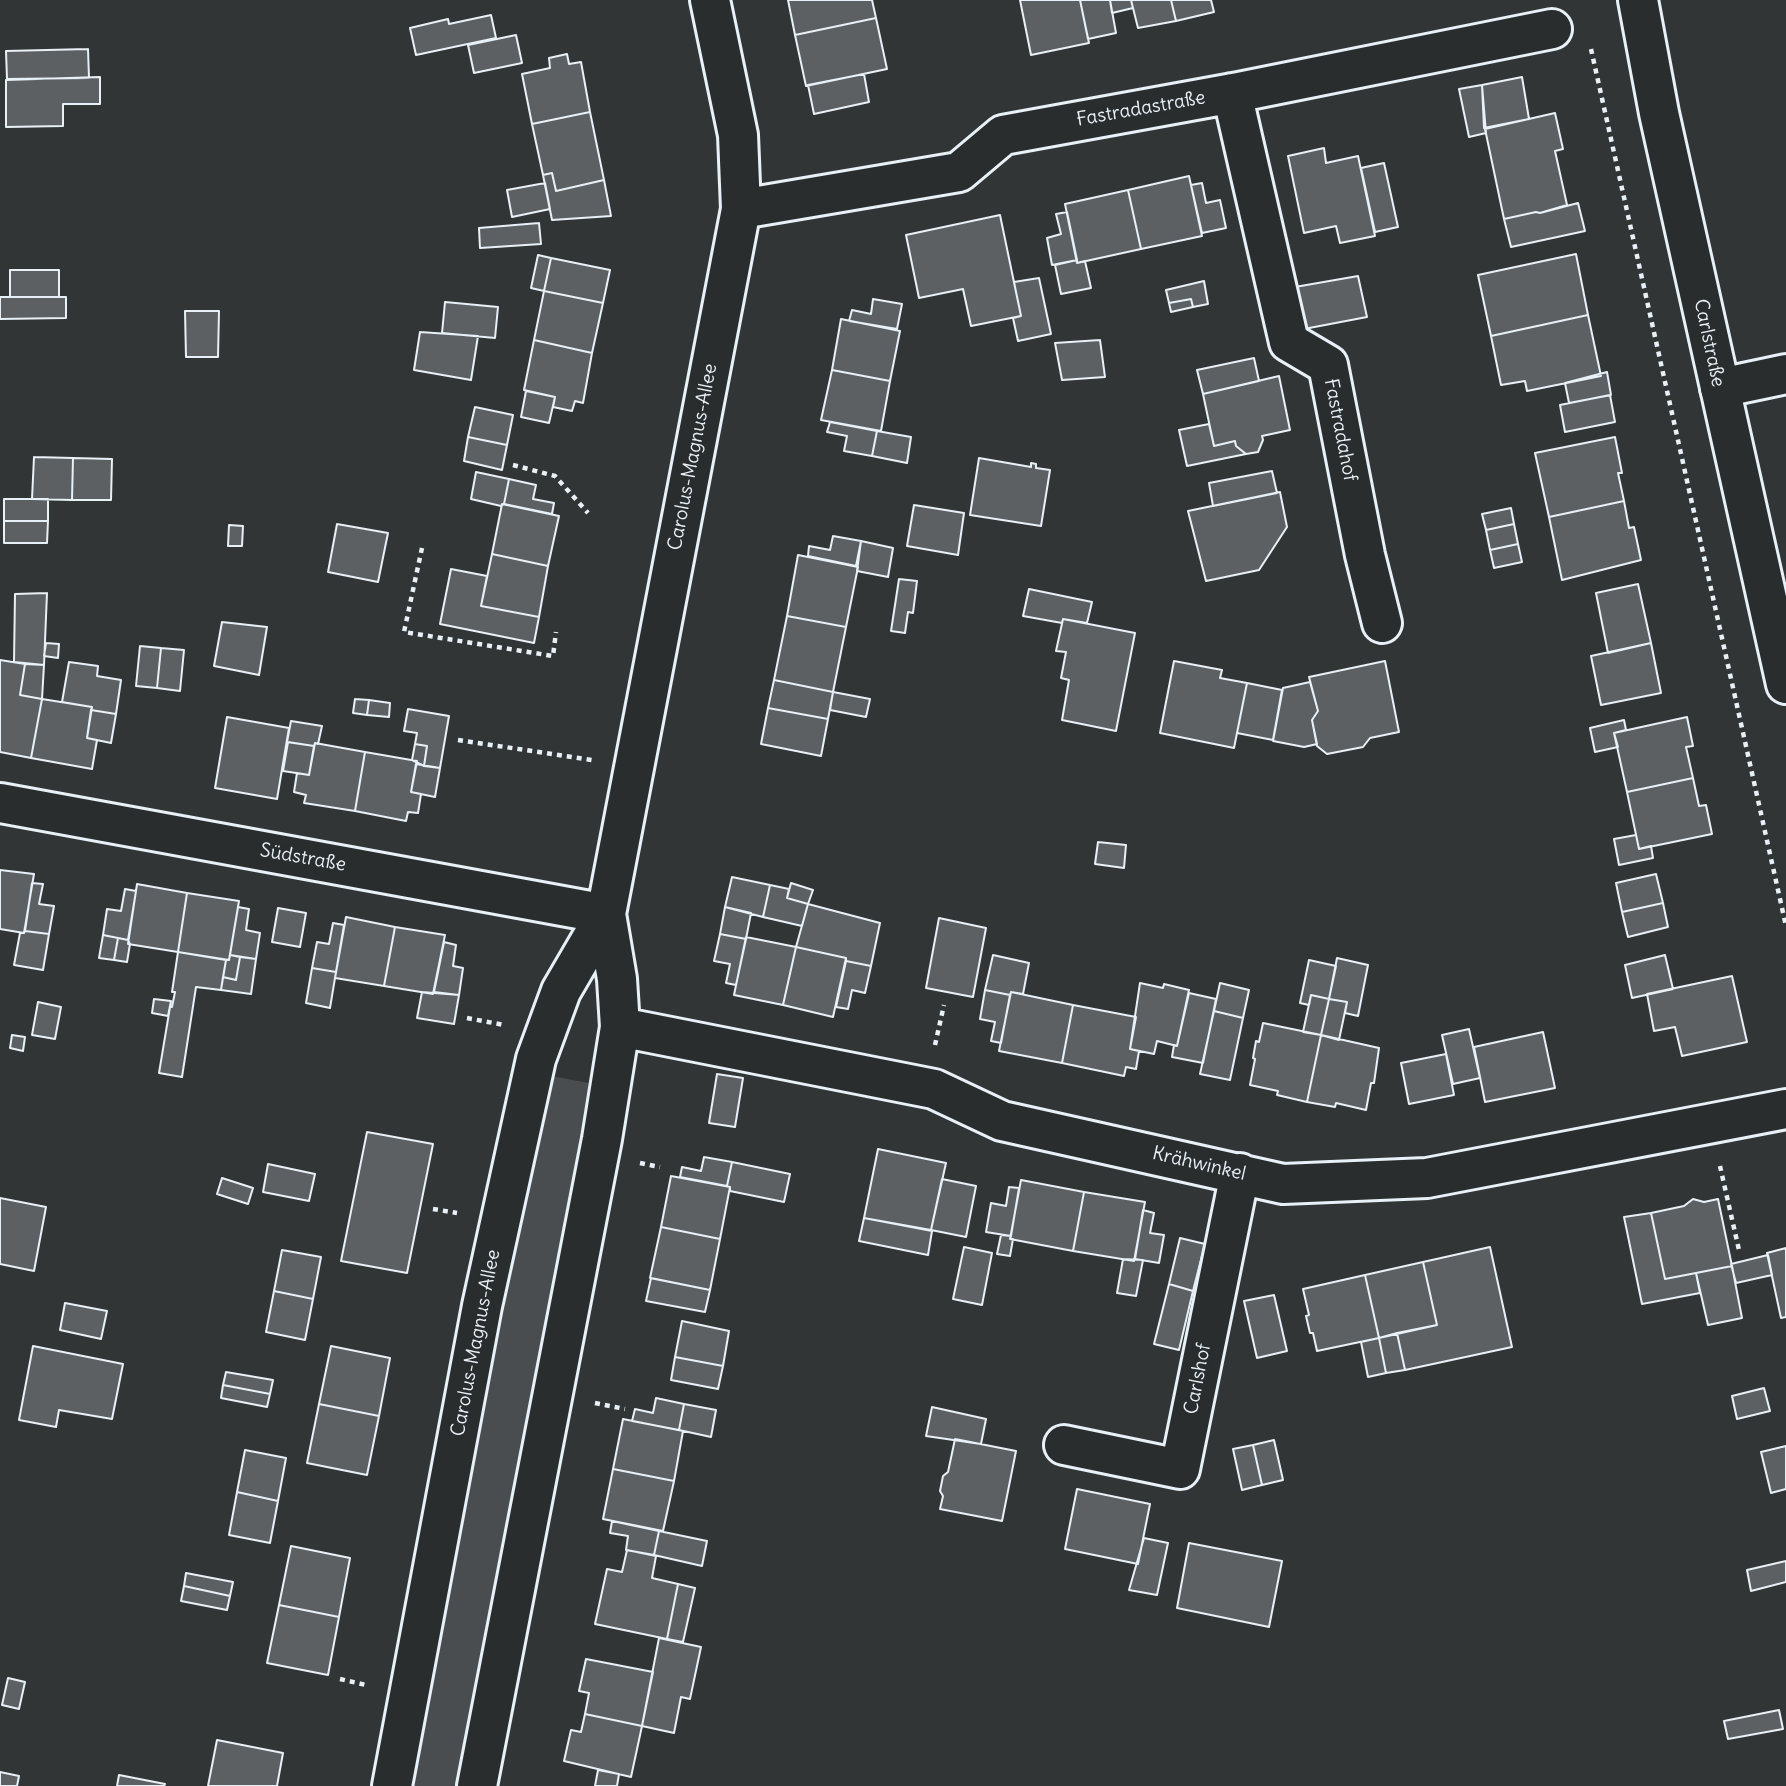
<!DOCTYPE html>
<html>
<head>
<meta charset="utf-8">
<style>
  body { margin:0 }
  canvas { display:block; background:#323536 }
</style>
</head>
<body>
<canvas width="1786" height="1786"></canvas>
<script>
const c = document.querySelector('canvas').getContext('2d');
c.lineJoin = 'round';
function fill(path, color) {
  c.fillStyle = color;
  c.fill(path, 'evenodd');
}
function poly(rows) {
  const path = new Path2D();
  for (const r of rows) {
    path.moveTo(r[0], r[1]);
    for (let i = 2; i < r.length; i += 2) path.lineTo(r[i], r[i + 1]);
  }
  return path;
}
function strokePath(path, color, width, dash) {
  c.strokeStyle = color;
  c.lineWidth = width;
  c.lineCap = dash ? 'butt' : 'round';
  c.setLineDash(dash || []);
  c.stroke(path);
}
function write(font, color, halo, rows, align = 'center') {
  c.font = font + ' Delius,sans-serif';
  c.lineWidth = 7;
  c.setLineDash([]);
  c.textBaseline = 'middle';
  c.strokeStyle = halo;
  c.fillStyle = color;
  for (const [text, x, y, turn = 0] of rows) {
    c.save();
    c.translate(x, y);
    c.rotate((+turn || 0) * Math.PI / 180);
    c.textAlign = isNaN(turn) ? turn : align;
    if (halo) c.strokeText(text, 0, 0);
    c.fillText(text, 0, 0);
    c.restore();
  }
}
fill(poly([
  [546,1075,589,1083,576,1176,460,1786,406,1786]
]), '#494d4f');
const building = poly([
  [788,0,872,0,876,18,795,35,788,0],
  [1020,0,1080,0,1089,43,1031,55,1020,0],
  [1080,0,1110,0,1116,33,1088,39,1080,0],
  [1110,0,1131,0,1133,8,1112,13,1110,0],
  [1131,0,1171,0,1176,21,1138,28,1131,0],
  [1171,0,1211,0,1214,12,1176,21,1171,0],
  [491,15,496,38,416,55,410,28,448,19,449,24,491,15],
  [876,18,887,69,806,86,795,35,876,18],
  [516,35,522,63,474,73,468,45,516,35],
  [88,49,89,78,7,79,6,51,88,49],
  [567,54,569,64,581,62,590,112,532,124,522,74,550,68,549,58,567,54],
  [864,74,869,102,814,114,808,85,864,74],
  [100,77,100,104,63,104,63,126,6,127,6,80,100,77],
  [1522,77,1529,119,1484,128,1482,85,1522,77],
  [1482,85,1486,133,1469,137,1459,89,1482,85],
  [590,112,604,180,556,191,552,173,543,175,532,124,590,112],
  [1555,113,1563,149,1555,151,1567,205,1540,213,1536,212,1504,219,1485,129,1555,113],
  [1324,148,1326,163,1358,156,1375,236,1340,243,1336,226,1304,233,1288,156,1324,148],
  [1384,163,1398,227,1375,232,1361,168,1384,163],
  [552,173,556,191,604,180,611,216,552,220,543,175,552,173],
  [1189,176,1202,236,1141,249,1128,190,1189,176],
  [545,183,550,209,512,217,507,190,545,183],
  [1202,183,1206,203,1220,200,1226,228,1202,233,1191,185,1202,183],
  [1128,190,1141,249,1077,263,1065,204,1128,190],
  [1578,203,1585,231,1511,247,1504,219,1536,212,1540,213,1578,203],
  [1067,212,1077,260,1052,265,1047,238,1061,234,1056,214,1067,212],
  [1000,215,1021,316,971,326,963,289,919,298,906,235,1000,215],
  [539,223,541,244,480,248,479,228,539,223],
  [1576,254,1588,315,1491,336,1478,275,1576,254],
  [538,255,551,258,544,291,531,288,538,255],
  [551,258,610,270,603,303,544,291,551,258],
  [1077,260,1077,263,1085,261,1091,288,1061,294,1055,265,1077,260],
  [10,270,59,270,59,297,10,297,10,270],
  [1358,276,1367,317,1304,329,1295,287,1358,276],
  [1039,278,1051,334,1018,341,1013,318,1021,316,1014,282,1039,278],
  [1204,281,1208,304,1193,307,1191,299,1169,303,1166,290,1204,281],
  [544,291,603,303,592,353,534,340,544,291],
  [0,297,66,297,66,318,0,319,0,297],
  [873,299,902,304,897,329,849,321,852,310,871,314,873,299],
  [1191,299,1193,307,1171,312,1169,303,1191,299],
  [445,302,498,307,495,338,442,333,445,302],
  [185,311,219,311,218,357,186,357,185,311],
  [1588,315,1601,376,1527,391,1525,381,1501,385,1491,336,1588,315],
  [841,319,900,331,890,381,832,370,841,319],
  [420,332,478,336,471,380,414,370,420,332],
  [534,340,592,353,583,403,575,401,572,411,553,407,555,397,524,390,534,340],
  [1100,340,1105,377,1062,380,1055,343,1100,340],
  [1254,358,1259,381,1203,394,1197,370,1254,358],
  [832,370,890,381,881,431,821,420,832,370],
  [1607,372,1611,395,1569,403,1565,383,1607,372],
  [1279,376,1290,430,1262,436,1263,440,1258,452,1246,454,1236,446,1235,441,1214,446,1203,394,1279,376],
  [526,391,555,397,549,423,521,417,526,391],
  [1610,395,1615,422,1565,432,1560,405,1610,395],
  [475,407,513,415,507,445,468,437,475,407],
  [830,422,877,431,872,456,844,451,847,436,827,432,830,422],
  [1209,424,1214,446,1235,441,1236,446,1246,454,1187,466,1179,430,1209,424],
  [877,431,911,437,907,463,872,456,877,431],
  [468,437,507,445,502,470,464,461,468,437],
  [1615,437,1622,473,1618,473,1624,501,1549,517,1535,453,1615,437],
  [34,457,73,458,72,500,32,499,34,457],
  [73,458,112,459,111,500,72,500,73,458],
  [979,458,1031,467,1031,463,1036,464,1036,468,1050,470,1041,526,970,515,979,458],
  [1272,471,1277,493,1213,506,1209,483,1272,471],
  [476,472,509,479,504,504,501,506,471,499,476,472],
  [509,479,536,485,533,499,554,503,552,514,504,504,509,479],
  [1280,492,1287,527,1259,570,1206,581,1188,511,1280,492],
  [4,499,48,499,48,521,4,521,4,499],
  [1624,501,1629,528,1634,527,1641,560,1562,580,1549,517,1624,501],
  [502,504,559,516,548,566,492,554,502,504],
  [914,505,964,513,958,555,907,546,914,505],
  [1511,508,1514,524,1486,530,1482,514,1511,508],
  [4,521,48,521,47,543,4,543,4,521],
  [337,524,388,533,378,582,328,572,337,524],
  [1514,524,1518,544,1490,550,1486,530,1514,524],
  [229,525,243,526,242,546,228,546,229,525],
  [833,536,861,541,856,566,808,556,809,546,830,550,833,536],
  [861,541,893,548,888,577,857,571,861,541],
  [1518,544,1522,562,1494,568,1490,550,1518,544],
  [492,554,548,566,539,617,481,606,492,554],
  [798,555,858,567,846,627,787,616,798,555],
  [451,569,487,576,481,606,539,617,534,643,440,624,451,569],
  [899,579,917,581,913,613,908,612,905,633,891,631,899,579],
  [1638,584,1651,643,1608,653,1596,593,1638,584],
  [1029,589,1092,602,1087,623,1063,619,1062,623,1023,616,1029,589],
  [47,593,44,665,14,662,15,594,47,593],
  [787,616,846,627,833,692,774,680,787,616],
  [1063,619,1135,633,1116,731,1062,720,1069,680,1061,678,1066,652,1056,651,1063,619],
  [222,622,267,627,259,675,214,666,222,622],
  [46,643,59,644,58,658,44,656,46,643],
  [1651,643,1661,693,1601,705,1591,656,1651,643],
  [140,646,161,648,157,688,136,686,140,646],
  [161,648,184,650,180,691,157,688,161,648],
  [0,660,25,664,20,695,42,699,31,758,0,752,0,660],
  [1174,661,1222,670,1220,678,1247,683,1234,748,1160,733,1174,661],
  [1385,661,1399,732,1370,738,1363,747,1327,754,1317,746,1312,720,1318,711,1309,677,1385,661],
  [69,662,98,666,97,676,121,680,116,714,91,710,92,707,62,702,69,662],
  [25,664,44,665,42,699,20,695,25,664],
  [774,680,833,692,828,719,768,708,774,680],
  [1310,682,1318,711,1312,720,1317,744,1304,747,1273,741,1283,688,1310,682],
  [1247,683,1282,690,1273,740,1237,733,1247,683],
  [833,692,870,699,866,717,830,710,833,692],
  [42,699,92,707,87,738,97,740,92,769,31,758,42,699],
  [355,699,369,700,367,715,353,713,355,699],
  [369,700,390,703,389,717,367,715,369,700],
  [768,708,828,719,821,756,761,744,768,708],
  [408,709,449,716,440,768,424,766,427,746,415,744,417,733,404,731,408,709],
  [91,710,116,714,111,743,87,738,91,710],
  [227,717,289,728,277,799,215,788,227,717],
  [1687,717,1693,746,1686,747,1693,778,1627,792,1614,733,1687,717],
  [1624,720,1626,730,1614,733,1618,747,1595,752,1590,728,1624,720],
  [291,721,322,726,318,744,315,743,314,746,287,742,291,721],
  [288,742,314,746,309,775,283,771,288,742],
  [315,743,365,752,355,811,304,803,306,795,294,792,297,773,309,775,315,743],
  [415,744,427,746,424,766,412,760,415,744],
  [365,752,417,761,411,792,421,794,418,813,408,812,406,821,355,811,365,752],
  [416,764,440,768,435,797,411,792,416,764],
  [1693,778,1699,806,1706,805,1712,834,1639,849,1627,792,1693,778],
  [1636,835,1639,849,1651,846,1653,858,1619,865,1614,839,1636,835],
  [1098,842,1126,845,1124,868,1095,864,1098,842],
  [0,870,34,874,24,933,0,929,0,870],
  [1656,874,1663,903,1622,912,1616,883,1656,874],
  [732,877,770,885,763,917,725,907,732,877],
  [32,883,43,884,39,904,54,906,49,934,25,931,32,883],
  [791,883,813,890,808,904,787,898,791,883],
  [137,884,187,893,178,952,128,944,137,884],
  [770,885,789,889,787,898,808,904,802,926,763,917,770,885],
  [125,889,136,891,128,940,103,935,107,909,121,911,125,889],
  [187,893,239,901,229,960,178,952,187,893],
  [1663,903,1668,927,1628,937,1622,912,1663,903],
  [808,904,880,923,871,966,846,961,846,958,796,947,808,904],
  [238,907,249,909,246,930,260,933,256,959,230,955,238,907],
  [725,907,751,913,746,939,720,934,725,907],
  [278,908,306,913,300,947,272,942,278,908],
  [346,917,395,927,384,986,335,978,346,917],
  [939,918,986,928,973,997,926,988,939,918],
  [333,923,344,925,336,972,312,968,317,942,329,944,333,923],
  [395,927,445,935,433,994,384,986,395,927],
  [25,931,49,934,43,970,14,965,20,933,24,933,25,931],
  [720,934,746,939,736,985,726,983,730,964,714,961,720,934],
  [103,935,118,938,114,960,99,958,103,935],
  [746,937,796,947,783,1005,734,995,746,937],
  [118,938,128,940,130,944,127,962,114,960,118,938],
  [444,942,456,945,453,966,463,968,459,995,434,992,444,942],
  [796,947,846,958,833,1017,783,1005,796,947],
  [178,952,226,960,221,990,196,987,182,1077,159,1073,170,1007,172,1007,175,992,172,992,178,952],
  [230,955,240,957,236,980,223,977,226,960,229,960,230,955],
  [993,955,1029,963,1023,994,1011,992,1010,995,985,990,993,955],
  [1665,955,1673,989,1632,998,1625,965,1665,955],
  [240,957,256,959,251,994,221,990,223,977,236,980,240,957],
  [1337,958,1368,965,1358,1016,1345,1013,1347,1002,1329,999,1337,958],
  [1309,960,1336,966,1329,999,1311,995,1309,1005,1300,1003,1309,960],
  [846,961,871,966,865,993,852,990,848,1009,836,1007,846,961],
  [312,968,336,972,330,1008,306,1003,312,968],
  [1732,976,1747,1042,1682,1056,1675,1027,1654,1031,1647,994,1732,976],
  [1140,983,1163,988,1164,984,1189,990,1177,1046,1157,1041,1154,1054,1130,1049,1140,983],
  [1220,983,1249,990,1243,1018,1214,1011,1220,983],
  [985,990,1010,995,1001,1043,991,1041,995,1022,980,1019,985,990],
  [422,992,459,995,454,1024,417,1018,422,992],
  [1011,992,1073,1005,1062,1063,999,1051,1011,992],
  [1189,993,1216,999,1203,1063,1172,1057,1174,1045,1177,1046,1189,993],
  [1311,995,1329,999,1321,1035,1303,1032,1311,995],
  [154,999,171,1001,168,1016,152,1013,154,999],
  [1329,999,1347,1002,1339,1040,1321,1035,1329,999],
  [38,1002,61,1007,55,1039,32,1035,38,1002],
  [1073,1005,1136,1017,1130,1049,1139,1051,1136,1069,1126,1067,1124,1076,1062,1063,1073,1005],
  [1214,1011,1243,1018,1230,1080,1200,1074,1214,1011],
  [1263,1023,1321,1035,1307,1102,1277,1095,1278,1091,1250,1085,1255,1059,1253,1058,1256,1041,1259,1042,1263,1023],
  [1469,1029,1480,1078,1453,1084,1442,1035,1469,1029],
  [1543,1032,1555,1088,1485,1102,1474,1047,1543,1032],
  [12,1035,25,1037,23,1051,10,1048,12,1035],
  [1321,1035,1379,1048,1374,1083,1371,1083,1366,1110,1336,1103,1335,1107,1307,1102,1321,1035],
  [1446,1054,1454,1095,1409,1104,1401,1063,1446,1054],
  [717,1074,743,1078,735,1127,709,1123,717,1074],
  [367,1132,433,1144,407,1273,341,1261,367,1132],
  [878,1149,946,1163,931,1230,864,1218,878,1149],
  [704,1157,732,1162,727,1186,680,1177,682,1167,701,1171,704,1157],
  [732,1162,790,1174,784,1202,730,1191,730,1187,727,1186,732,1162],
  [268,1164,315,1174,309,1201,263,1192,268,1164],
  [671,1176,730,1187,720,1239,661,1227,671,1176],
  [222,1178,253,1188,248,1204,217,1194,222,1178],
  [942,1179,976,1186,966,1237,931,1230,942,1179],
  [1021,1180,1084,1192,1073,1251,1010,1239,1021,1180],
  [1009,1187,1019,1188,1011,1236,986,1232,991,1203,1006,1206,1009,1187],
  [1084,1192,1145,1202,1134,1261,1073,1251,1084,1192],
  [0,1198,46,1207,34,1271,0,1264,0,1198],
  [1693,1199,1704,1202,1718,1199,1732,1266,1665,1279,1651,1213,1684,1206,1693,1199],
  [1143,1210,1154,1213,1150,1233,1164,1235,1159,1263,1135,1259,1143,1210],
  [1651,1213,1665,1279,1696,1273,1700,1293,1642,1304,1624,1217,1651,1213],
  [864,1218,932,1231,928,1255,859,1241,864,1218],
  [661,1227,720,1239,710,1290,650,1278,661,1227],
  [1001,1235,1011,1236,1010,1239,1013,1239,1010,1256,997,1254,1001,1235],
  [1180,1238,1205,1244,1193,1291,1169,1284,1180,1238],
  [964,1247,992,1253,982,1305,953,1299,964,1247],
  [1490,1247,1512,1347,1405,1370,1397,1333,1437,1325,1423,1262,1490,1247],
  [1786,1248,1786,1317,1781,1318,1767,1253,1786,1248],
  [282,1250,321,1257,313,1299,274,1291,282,1250],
  [1768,1255,1772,1275,1736,1283,1731,1264,1768,1255],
  [1123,1259,1143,1260,1136,1296,1117,1293,1123,1259],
  [1423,1262,1437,1325,1379,1338,1365,1275,1423,1262],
  [1732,1266,1742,1318,1708,1325,1696,1273,1732,1266],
  [1365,1275,1379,1338,1317,1351,1313,1333,1310,1333,1306,1316,1309,1315,1303,1289,1365,1275],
  [651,1278,710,1290,705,1312,646,1301,651,1278],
  [1169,1284,1193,1291,1179,1350,1154,1344,1169,1284],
  [274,1291,313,1299,305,1340,266,1332,274,1291],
  [1274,1295,1287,1351,1257,1358,1244,1301,1274,1295],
  [65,1303,107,1311,101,1339,60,1330,65,1303],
  [682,1321,729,1331,723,1366,675,1357,682,1321],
  [1397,1333,1405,1370,1386,1373,1379,1338,1397,1333],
  [1379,1338,1386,1373,1368,1377,1361,1342,1379,1338],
  [33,1346,123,1364,112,1419,59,1410,56,1427,19,1420,33,1346],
  [331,1346,390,1358,379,1416,319,1404,331,1346],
  [675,1357,723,1366,718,1389,671,1380,675,1357],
  [226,1372,273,1380,270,1394,223,1385,226,1372],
  [223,1385,270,1394,267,1407,221,1398,223,1385],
  [1764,1388,1770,1411,1737,1419,1732,1396,1764,1388],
  [656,1398,684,1404,679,1430,632,1421,635,1409,653,1413,656,1398],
  [319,1404,379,1416,367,1475,307,1463,319,1404],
  [684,1404,716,1410,711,1437,679,1430,684,1404],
  [932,1407,986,1419,981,1444,926,1436,932,1407],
  [623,1419,683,1431,674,1481,613,1469,623,1419],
  [955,1439,1016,1451,1002,1521,940,1509,943,1496,940,1491,943,1476,948,1472,955,1439],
  [1274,1440,1283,1480,1262,1485,1253,1445,1274,1440],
  [1253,1445,1262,1485,1242,1490,1233,1449,1253,1445],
  [1786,1446,1786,1489,1771,1493,1761,1452,1786,1446],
  [245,1450,286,1458,278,1501,237,1492,245,1450],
  [613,1469,674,1481,663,1531,603,1519,613,1469],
  [1077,1489,1150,1504,1138,1564,1065,1549,1077,1489],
  [237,1492,278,1501,270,1543,229,1535,237,1492],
  [612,1521,659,1531,654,1555,626,1550,628,1536,610,1533,612,1521],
  [659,1531,707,1541,702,1566,654,1555,659,1531],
  [1144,1538,1168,1543,1157,1595,1129,1590,1144,1538],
  [1189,1543,1282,1561,1269,1627,1177,1608,1189,1543],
  [291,1546,350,1558,339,1617,279,1605,291,1546],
  [627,1550,656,1556,652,1578,678,1584,667,1639,595,1624,607,1569,622,1572,627,1550],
  [1786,1561,1786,1582,1751,1591,1747,1570,1786,1561],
  [186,1573,233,1582,230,1596,184,1586,186,1573],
  [678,1584,695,1588,683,1642,667,1639,678,1584],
  [184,1586,230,1596,227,1610,181,1601,184,1586],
  [279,1605,339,1617,328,1675,267,1663,279,1605],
  [659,1638,701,1647,690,1699,681,1697,674,1733,642,1726,659,1638],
  [586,1659,653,1672,642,1726,585,1714,589,1693,579,1691,586,1659],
  [8,1678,25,1682,19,1709,2,1705,8,1678],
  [1779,1710,1783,1729,1728,1739,1724,1721,1779,1710],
  [585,1714,642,1726,631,1777,564,1761,571,1730,581,1732,585,1714],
  [217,1740,283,1753,277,1786,208,1786,217,1740],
  [598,1770,619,1774,617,1786,595,1786,598,1770],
  [0,1772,19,1776,17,1786,0,1786,0,1772],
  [119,1775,165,1784,164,1786,117,1786,119,1775]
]);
fill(building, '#5c6063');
strokePath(building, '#e8f1f8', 2);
const street = poly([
  [1232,93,1289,342,1328,365,1365,555,1382,623],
  [741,209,959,172,1003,135,1239,92,1552,29],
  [1720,388,1786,374],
  [0,803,606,914],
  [620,1027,934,1089,1002,1121,1283,1184,1427,1178,1786,1109],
  [1064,1445,1180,1469,1240,1173],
  [392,1786,482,1306,536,1059,561,991,606,914,741,209,738,135,710,0],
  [477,1786,602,1139,620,1027,617,979,606,914]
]);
const secondary = poly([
  [1638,0,1659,113,1786,684]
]);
strokePath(street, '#e8f1f8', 44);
strokePath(secondary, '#e8f1f8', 44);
strokePath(poly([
  [1591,49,1786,926],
  [513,465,555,476,588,513],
  [422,548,404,632,553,656,556,632],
  [458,740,592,760],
  [467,1018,504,1025],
  [935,1045,944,1005],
  [640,1163,660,1167],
  [1720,1166,1739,1250],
  [433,1209,457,1213],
  [595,1403,625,1409],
  [340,1679,366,1685]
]), '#e8f1f8', 4.5, [5, 5]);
strokePath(street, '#2a2d2e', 38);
strokePath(secondary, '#2a2d2e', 38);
write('19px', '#e8f1f8', '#2a2d2e', [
  ["Fastradastraße",1141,109,-10],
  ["Carlstraße",1709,343,78],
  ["Fastradahof",1340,430,79],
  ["Carolus-Magnus-Allee",693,457,-79],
  ["Südstraße",303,858,10],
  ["Krähwinkel",1199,1164,13],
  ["Carolus-Magnus-Allee",476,1343,-79],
  ["Carlshof",1198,1379,-79]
]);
</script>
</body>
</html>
